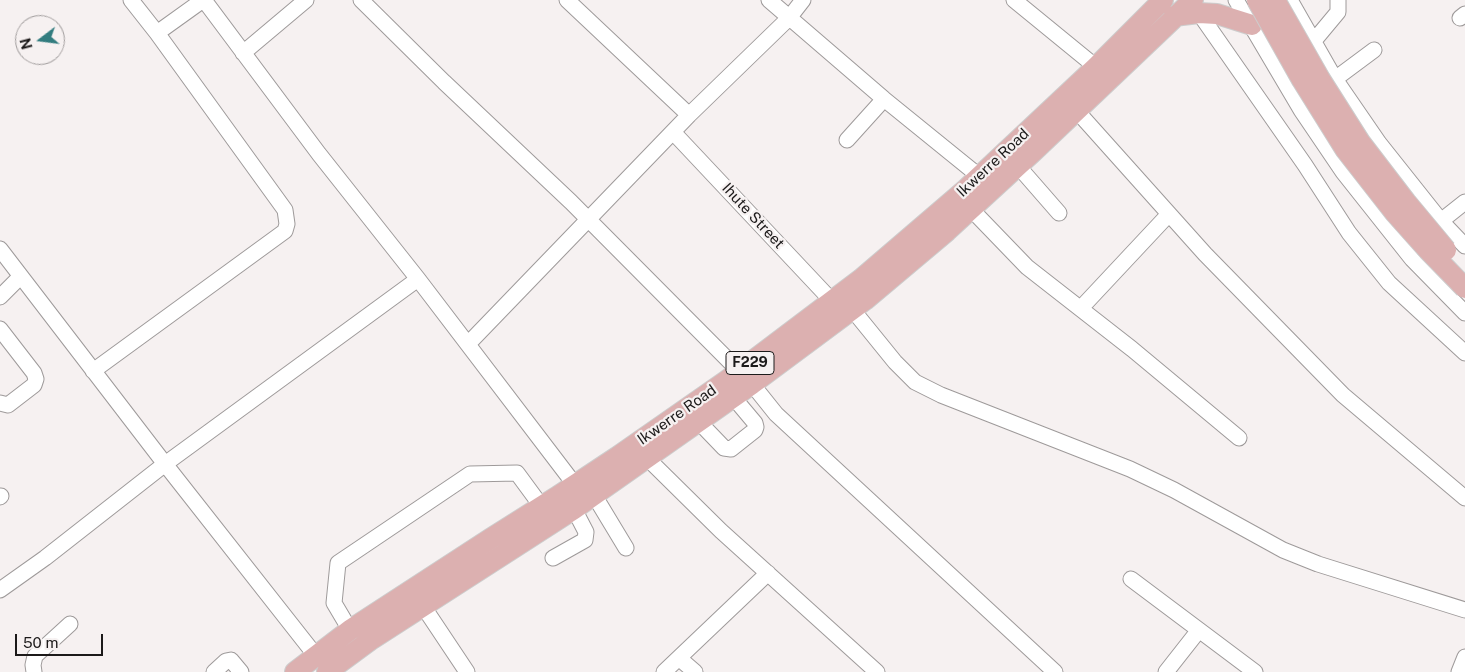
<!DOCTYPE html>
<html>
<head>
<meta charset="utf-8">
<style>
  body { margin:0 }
  #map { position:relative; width:1465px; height:672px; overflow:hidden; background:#f6f1f1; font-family:"Public Sans",sans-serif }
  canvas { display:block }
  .north { position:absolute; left:15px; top:15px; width:50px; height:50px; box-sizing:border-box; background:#f6f1f1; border:1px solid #9f9b9b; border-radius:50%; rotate:255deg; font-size:14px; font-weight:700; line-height:20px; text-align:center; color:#1c1a1a }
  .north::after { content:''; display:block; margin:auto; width:18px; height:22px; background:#327c7f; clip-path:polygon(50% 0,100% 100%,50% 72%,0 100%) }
  .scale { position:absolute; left:15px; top:634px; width:88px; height:22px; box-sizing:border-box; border:2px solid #1c1a1a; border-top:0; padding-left:6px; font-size:15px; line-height:18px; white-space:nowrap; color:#1c1a1a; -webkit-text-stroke:4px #f6f1f1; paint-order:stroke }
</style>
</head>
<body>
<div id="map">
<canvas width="1465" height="672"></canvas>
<div class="north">N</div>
<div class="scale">50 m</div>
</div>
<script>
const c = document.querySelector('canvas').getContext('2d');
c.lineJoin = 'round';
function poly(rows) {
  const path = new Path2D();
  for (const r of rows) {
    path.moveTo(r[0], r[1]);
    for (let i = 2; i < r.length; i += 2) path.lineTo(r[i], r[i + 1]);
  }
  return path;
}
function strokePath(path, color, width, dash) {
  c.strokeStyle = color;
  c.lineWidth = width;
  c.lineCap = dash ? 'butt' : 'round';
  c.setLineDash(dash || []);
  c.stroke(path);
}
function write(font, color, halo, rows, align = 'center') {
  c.font = font + ' "Public Sans",sans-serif';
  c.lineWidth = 4.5;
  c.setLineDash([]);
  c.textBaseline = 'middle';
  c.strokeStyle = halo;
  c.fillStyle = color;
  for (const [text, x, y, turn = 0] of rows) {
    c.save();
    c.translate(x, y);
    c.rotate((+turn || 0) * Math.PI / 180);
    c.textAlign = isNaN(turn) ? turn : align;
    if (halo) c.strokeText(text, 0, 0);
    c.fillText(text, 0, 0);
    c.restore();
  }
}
const minor = poly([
  [204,0,319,154,418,279,575,485],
  [361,0,444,82,571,202,752,384,776,414,1055,672],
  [567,0,689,115],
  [769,0,884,99,979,176],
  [1014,0,1096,67],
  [1236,0,1301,110,1343,172,1412,259,1465,313],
  [1290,0,1335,79,1379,143,1441,221,1465,246],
  [1199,13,1305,165,1349,233,1389,283,1465,353],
  [1460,18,1465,14],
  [157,33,203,0],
  [1313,42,1338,12,1338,0],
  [243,53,306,0],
  [1335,79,1374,50],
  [1076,110,1205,254,1343,395,1465,498],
  [673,132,832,301],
  [847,140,884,99],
  [1018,166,1059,213],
  [971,209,1027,267,1132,349,1239,438],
  [1441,221,1465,202],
  [0,249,165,464,316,656],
  [0,297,20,277],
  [1081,308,1169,214],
  [852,309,895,362,915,382,941,395,1130,469,1174,490,1283,550,1318,564,1465,610],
  [0,329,34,373,36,379,34,385,8,405,0,403],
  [468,344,689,115,789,18,803,0],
  [93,371,285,231,287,224,285,210,157,33,131,0],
  [699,422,724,448,731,449,755,430,756,427,755,423,734,398],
  [647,458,721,531,877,672],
  [594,495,626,548],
  [0,497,1,496],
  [553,558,585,540,586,532,574,509],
  [1131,579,1255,672],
  [0,590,45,558,165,464,418,279],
  [423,606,467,672],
  [350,630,334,603,338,563,470,474,517,473,542,507],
  [680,659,695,672],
  [34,672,33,665,35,656,70,624],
  [214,672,226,661,231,660,241,672],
  [664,672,768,573],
  [1166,672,1199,630],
  [1459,672,1465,657]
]);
const major = poly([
  [1174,16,1199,13,1217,14,1252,25],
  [295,672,350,630,490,539,558,496,617,457,726,381,861,279,966,189,1096,67,1163,0],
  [327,672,372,639,574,509,752,384,865,300,947,231,1032,153,1193,0]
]);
strokePath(minor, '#9e9a9a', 17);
strokePath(major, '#cdcdcd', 22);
strokePath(minor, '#fff', 15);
strokePath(major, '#dcb0b0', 20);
const majorBridge = poly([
  [1257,0,1302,80,1345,149,1395,213,1428,250,1465,288],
  [1275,0,1320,79,1360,142,1406,202,1446,250]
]);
strokePath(majorBridge, '#cdcdcd', 22, []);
strokePath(majorBridge, '#dcb0b0', 20);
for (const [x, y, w] of [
  [750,363,48]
]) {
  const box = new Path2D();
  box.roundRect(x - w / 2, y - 11.5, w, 23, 4);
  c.fillStyle = '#f6f1f1';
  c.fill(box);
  strokePath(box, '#1c1a1a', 1);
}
write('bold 14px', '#1c1a1a', null, [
  ["F229",750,363]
]);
write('15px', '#1c1a1a', '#f6f1f1', [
  ["Ikwerre Road",993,163,-43],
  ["Ihute Street",753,216,47],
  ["Ikwerre Road",677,415,-35]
]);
</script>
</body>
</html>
